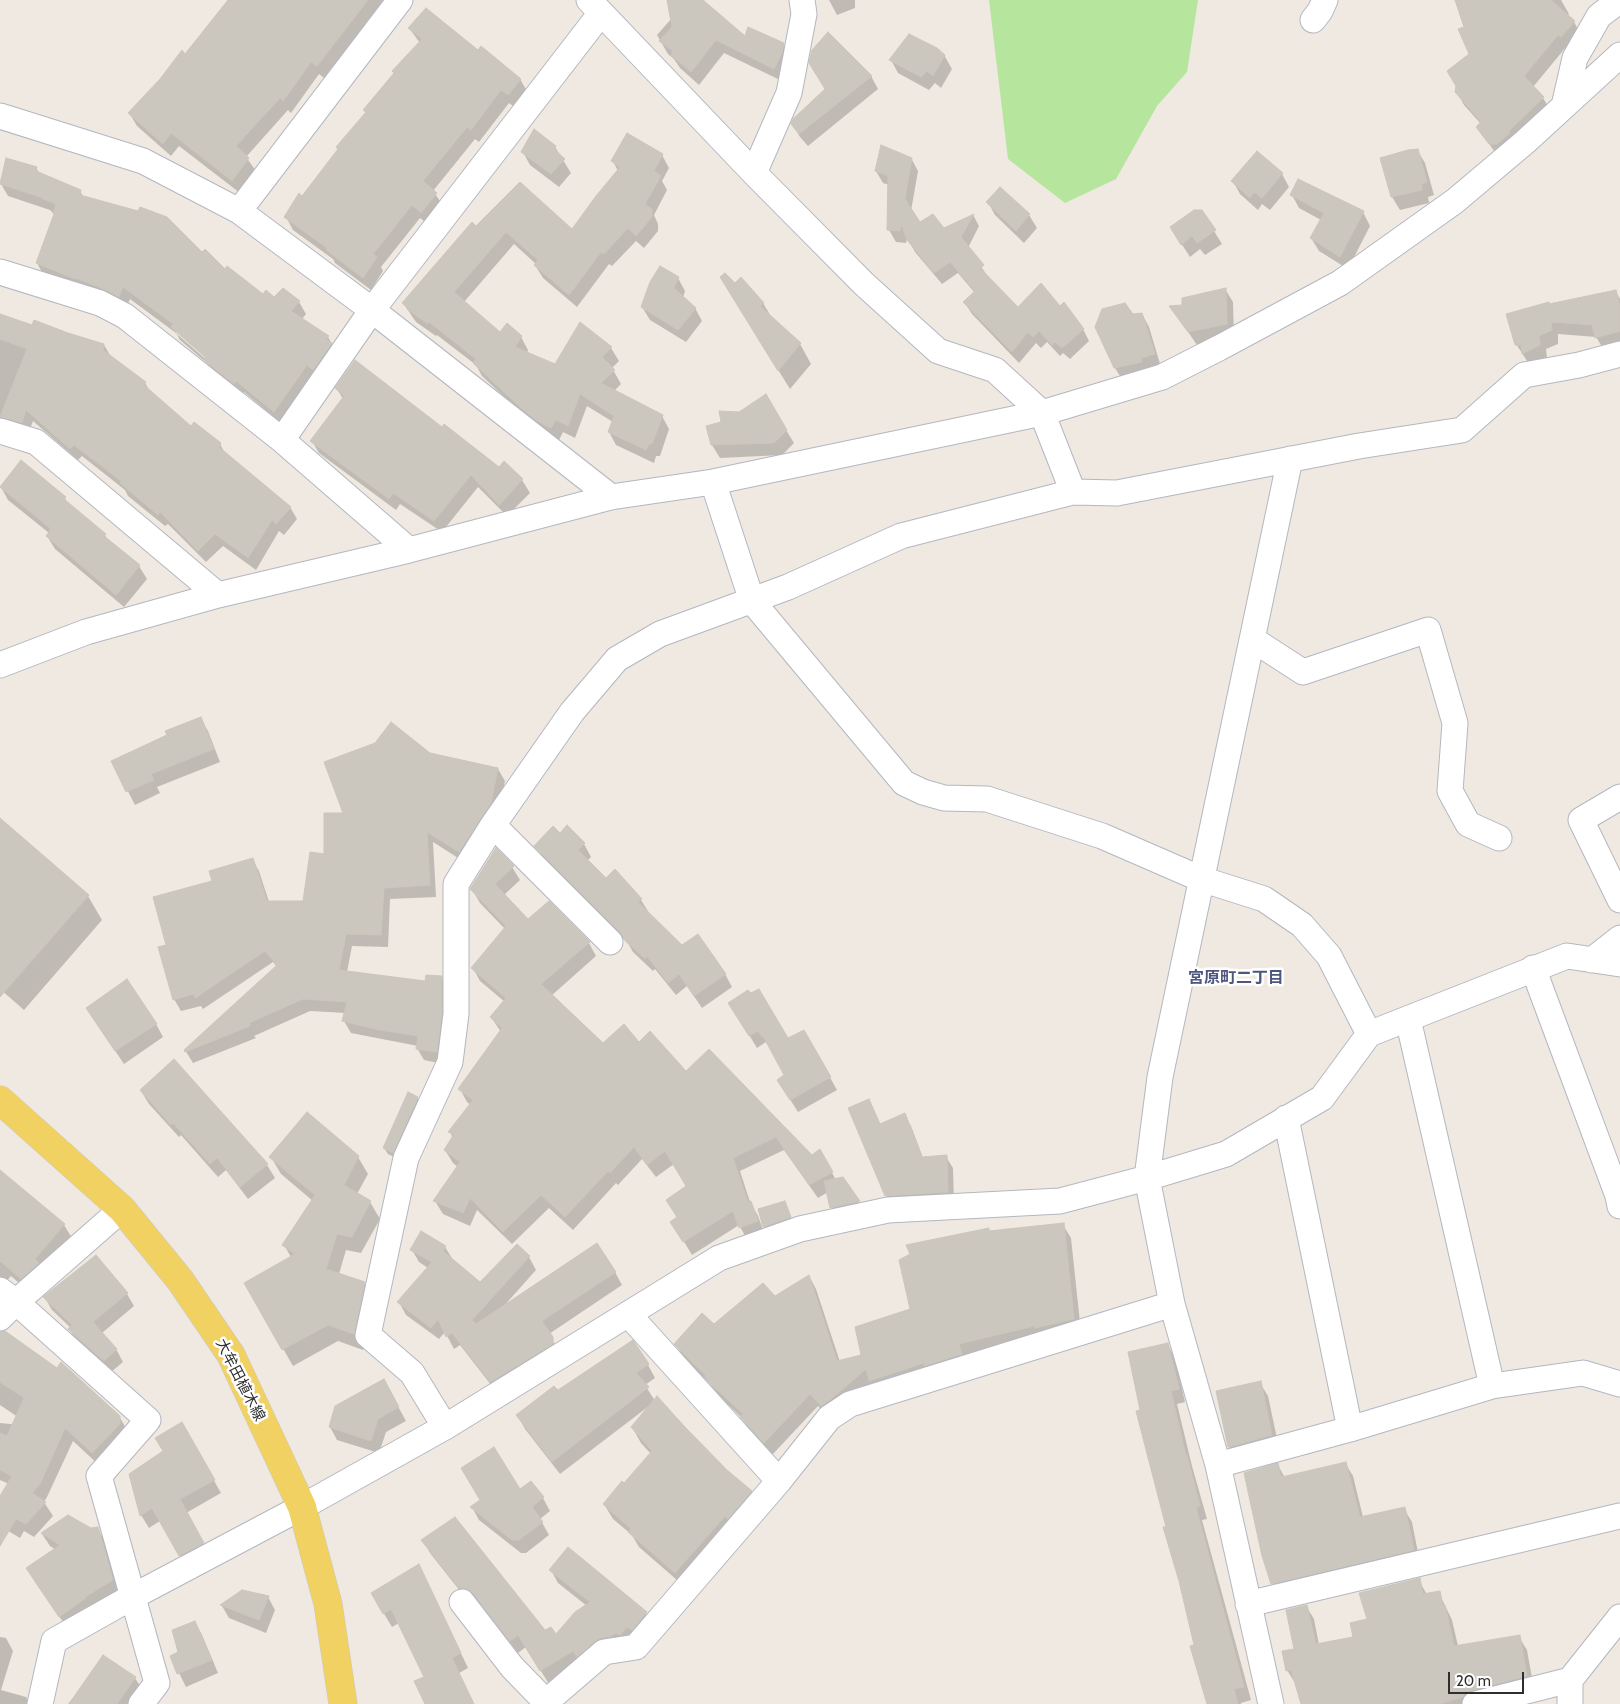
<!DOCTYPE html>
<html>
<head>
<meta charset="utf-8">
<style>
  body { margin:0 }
  #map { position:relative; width:1620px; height:1704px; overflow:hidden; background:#efe9e1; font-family:Cabin,sans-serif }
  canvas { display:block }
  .scale { position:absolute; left:1448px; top:1672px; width:76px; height:22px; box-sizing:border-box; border:2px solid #2e2e2e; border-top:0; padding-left:6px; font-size:15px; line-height:18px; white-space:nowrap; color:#2e2e2e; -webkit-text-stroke:4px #fff; paint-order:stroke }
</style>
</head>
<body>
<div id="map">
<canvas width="1620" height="1704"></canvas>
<div class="scale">20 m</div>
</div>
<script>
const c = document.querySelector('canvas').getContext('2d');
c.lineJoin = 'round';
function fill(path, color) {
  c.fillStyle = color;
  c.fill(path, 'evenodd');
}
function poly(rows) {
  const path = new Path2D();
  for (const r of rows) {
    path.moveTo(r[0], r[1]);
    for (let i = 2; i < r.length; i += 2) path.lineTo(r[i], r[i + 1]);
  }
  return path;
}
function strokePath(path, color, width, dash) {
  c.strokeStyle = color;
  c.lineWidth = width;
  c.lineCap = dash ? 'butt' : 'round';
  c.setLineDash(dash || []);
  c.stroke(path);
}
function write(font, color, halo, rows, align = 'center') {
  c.font = font + ' Cabin,"Noto Sans JP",sans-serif';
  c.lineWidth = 5;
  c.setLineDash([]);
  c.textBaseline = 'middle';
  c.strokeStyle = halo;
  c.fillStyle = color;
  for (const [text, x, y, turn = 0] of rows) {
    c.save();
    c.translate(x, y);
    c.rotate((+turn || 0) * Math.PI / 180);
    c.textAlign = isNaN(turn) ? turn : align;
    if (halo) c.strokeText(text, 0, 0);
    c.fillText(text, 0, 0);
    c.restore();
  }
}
fill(poly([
  [989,0,1198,0,1187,72,1157,106,1116,179,1065,203,1008,159]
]), '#b6e59e');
fill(poly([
  [236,0,385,0,324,78,319,74,291,113,288,110,246,157,256,171,240,193,179,146,171,156,137,126,130,114],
  [669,0,701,0,746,38,783,44,791,57,782,81,724,53,699,85,680,68,674,59,668,54,657,35,672,18],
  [829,0,855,0,855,8,837,15],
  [1456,0,1561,0,1569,14,1567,16,1574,22,1581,35,1569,49,1566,47,1533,87,1543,98,1551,111,1498,157,1478,127,1481,124,1464,105,1457,92,1470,54,1465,28],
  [409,28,478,52,520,79,528,93,516,108,509,103,479,142,475,139,433,191,444,207,429,225,420,218,381,267,383,271,371,290,335,263,333,259,293,230,286,217,367,114,365,110,420,43],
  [944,55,952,69,941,88,935,83,929,90,898,73,891,60],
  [871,76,878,89,808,146,800,137,792,124],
  [555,147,571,173,559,187,530,165,523,152],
  [1417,150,1425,163,1434,195,1428,197,1429,203,1400,210,1392,197,1382,159],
  [662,155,669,168,662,181,667,190,654,215,658,224,658,231,644,248,636,241,612,266,609,264,577,307,543,278,535,265,536,264,514,244,464,302,500,333,521,337,528,350,527,353,556,366,580,324,611,348,619,361,612,368,621,384,614,391,662,416,669,429,660,456,656,456,654,463,616,445,609,432,613,422,587,406,575,438,563,432,559,440,530,421,482,376,476,365,437,335,436,336,416,322,403,303,476,228,572,231,618,171,613,161],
  [911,158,918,171,911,211,919,224,943,230,973,215,979,226,968,248,989,278,1018,308,1060,308,1083,329,1089,341,1070,359,1063,353,1060,356,1047,342,1041,348,1036,343,1019,363,972,314,965,303,975,293,958,273,942,284,915,252,907,237,906,243,896,242,889,230,889,185,883,183,876,171],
  [36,168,40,174,80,191,84,198,202,254,225,271,263,295,274,299,299,302,306,314,302,319,328,337,335,349,281,423,244,392,241,395,213,373,208,364,180,340,176,333,130,299,126,308,44,276,37,263,55,215,50,210,8,196,1,184],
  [174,328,212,361,210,363,177,334],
  [1282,174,1289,187,1270,210,1262,204,1258,210,1240,194,1233,181],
  [1000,189,1029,215,1037,228,1024,243,995,215,988,202],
  [1292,195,1363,212,1370,226,1348,269,1319,251,1311,238,1321,220,1299,208],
  [1195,211,1214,231,1222,244,1205,255,1200,249,1190,257,1179,240],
  [678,278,685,291,683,298,695,308,702,321,686,342,650,320,642,307],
  [741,279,763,303,772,318,800,344,811,364,790,389,733,297,735,284],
  [1225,289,1233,302,1234,337,1197,345,1171,307,1183,306],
  [1616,292,1620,299,1620,346,1604,350,1596,337,1558,334,1558,344,1546,349,1547,358,1531,367,1516,344,1550,306],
  [1142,314,1149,327,1161,367,1123,381,1115,368,1132,316],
  [0,315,33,326,104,345,111,357,145,383,151,393,192,428,220,444,226,455,290,507,297,519,284,535,279,531,256,570,223,546,206,562,168,524,165,526,128,496,125,490,82,456,78,460,33,421,28,434,0,420],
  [337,389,442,429,499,469,504,463,522,480,530,493,507,516,478,487,442,532,400,504,396,510,319,453,312,441,343,399],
  [765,396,794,443,782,455,720,458,712,445,722,423,739,414],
  [21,462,65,498,68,504,105,535,108,541,139,566,147,579,124,607,55,549,47,536,49,533,8,500,1,487],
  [200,718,208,731,220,762,157,787,160,793,135,805,113,762],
  [430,754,498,769,505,781,497,816,466,863,433,842,436,897,390,899,388,947,352,946,347,972,426,983,441,978,448,990,443,1064,424,1060,417,1048,418,1046,351,1033,344,1021,346,1013,310,1011,254,1036,256,1038,193,1063,185,1050,277,967,273,962,203,1009,201,1006,181,1011,174,999,168,945,214,882,252,859,259,871,269,902,304,902,345,814],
  [0,820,88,896,102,920,24,1010,0,989],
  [560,834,584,844,591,857,587,861,606,879,641,900,649,913,682,947,725,974,732,987,702,1008,687,986,676,995,655,969,653,971,633,952,629,945,544,859,536,846],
  [512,867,520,880,504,895,528,921,589,943,596,956,551,996,603,1044,639,1043,686,1073,812,1157,820,1151,836,1180,843,1178,866,1214,839,1220,831,1207,828,1192,818,1198,784,1150,740,1171,750,1202,758,1216,765,1235,748,1241,739,1225,692,1255,680,1235,678,1218,667,1201,688,1187,674,1164,656,1177,642,1159,618,1185,616,1183,573,1230,549,1208,512,1244,477,1210,470,1226,443,1214,435,1201,458,1167,453,1163,445,1150,453,1138,450,1132,471,1105,467,1102,460,1089,501,1032,491,1017,505,1002,480,981,473,968,505,929,480,903,472,889],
  [737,1015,788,1040,804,1031,837,1090,798,1112,786,1093,786,1076,771,1048,770,1049,766,1042,757,1048],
  [95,1021,156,1024,163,1037,124,1064],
  [174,1061,267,1165,275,1178,248,1199,226,1170,218,1177,181,1135,179,1137,149,1104,141,1091],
  [417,1098,421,1104,396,1158,388,1154,384,1148],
  [868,1100,880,1125,904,1115,911,1126,923,1158,946,1157,953,1168,954,1203,893,1207,886,1195],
  [271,1157,358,1157,368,1174,357,1194,370,1202,380,1219,361,1253,346,1250,339,1274,364,1283,373,1300,363,1350,338,1341,293,1366,246,1284,291,1257,284,1245,313,1201,281,1174],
  [0,1171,64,1225,72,1238,29,1292,11,1276,0,1288],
  [785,1202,793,1223,768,1232,764,1226],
  [1063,1225,1071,1238,1081,1332,878,1393,872,1383,829,1418,818,1406,772,1455,749,1430,743,1419,721,1398,710,1384,683,1357,676,1344,775,1298,809,1276,816,1289,840,1362,862,1356,990,1232],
  [445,1247,453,1260,480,1284,529,1257,536,1270,503,1307,615,1272,622,1285,549,1334,559,1351,498,1394,460,1345,454,1349,445,1332,439,1339,406,1315,399,1302,428,1268,419,1262,412,1250],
  [96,1256,127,1294,134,1306,102,1333,116,1349,123,1362,111,1372,76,1341,70,1329,71,1328,52,1310,45,1298],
  [0,1333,119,1416,127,1430,100,1466,73,1441,47,1497,44,1502,53,1516,34,1537,24,1531,20,1538,0,1526,0,1498,9,1484,0,1480,0,1423,31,1426,0,1405],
  [1168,1345,1175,1358,1185,1402,1177,1404,1192,1466,1207,1519,1202,1520,1251,1700,1241,1703,1241,1704,1208,1704,1141,1411],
  [648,1365,655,1378,645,1385,655,1401,727,1471,751,1491,759,1506,685,1587,639,1547,632,1535,613,1519,604,1504,624,1485,651,1454,641,1443,632,1427,649,1406,560,1474,525,1429,518,1416,557,1392],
  [384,1381,406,1421,386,1432,379,1453,337,1440,330,1427],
  [1260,1383,1268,1396,1279,1448,1237,1460,1229,1447,1217,1392],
  [182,1424,221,1493,186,1513,210,1556,187,1568,160,1521,149,1528,141,1515,164,1452],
  [1345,1463,1353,1476,1363,1517,1404,1509,1412,1522,1420,1563,1279,1596,1272,1583,1278,1465,1285,1478],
  [520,1491,543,1498,550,1511,540,1519,549,1535,526,1553,521,1553,479,1520,472,1507],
  [98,1529,105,1542,120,1594,68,1629,35,1582,56,1550,50,1546,42,1534],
  [423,1540,544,1632,555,1637,587,1606,558,1583,551,1570,646,1613,654,1626,549,1684,526,1647,518,1653,482,1606,476,1601,468,1601,430,1553],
  [426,1580,468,1668,459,1673,474,1704,427,1704,426,1677,399,1623,392,1627,372,1594],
  [1419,1580,1427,1595,1439,1593,1452,1620,1458,1646,1519,1637,1527,1650,1534,1689,1477,1704,1302,1704,1296,1683,1295,1683,1287,1670,1296,1650,1306,1606,1314,1619,1319,1645,1355,1638,1369,1620],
  [268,1597,275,1610,266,1633,229,1618,222,1606],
  [195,1622,202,1635,218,1673,186,1687,171,1657,179,1653],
  [0,1637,6,1638,13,1651,1,1690,26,1697,30,1704,0,1704],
  [135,1678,143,1691,134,1704,68,1704,80,1690]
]), '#0003');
const building = poly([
  [228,0,368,0,317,66,311,62,283,101,280,98,236,146,249,158,232,181,171,133,163,144,128,113,160,79,182,50,185,54,228,0],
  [667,0,703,0,745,36,748,27,784,43,782,53,774,69,716,40,691,72,671,55,673,51,659,41,672,27,667,0],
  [1455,0,1551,0,1575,21,1561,37,1558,35,1524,76,1544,97,1509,131,1510,133,1497,144,1489,144,1476,127,1481,122,1455,92,1456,86,1447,71,1469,54,1458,29,1464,27,1455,0],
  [426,8,478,50,481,46,521,79,508,95,501,90,471,130,467,127,423,181,437,193,421,213,412,205,373,254,377,257,363,278,326,250,327,248,284,217,299,193,302,196,338,149,336,147,366,112,363,110,394,73,392,71,422,39,408,28,426,8],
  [828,32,872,76,799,134,791,124,793,119,825,89,809,63,812,50,828,32],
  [909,34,937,48,945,55,933,76,927,71,921,77,889,60,909,34],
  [534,129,556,146,554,149,565,159,551,174,521,152,534,129],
  [627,133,663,154,654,171,661,176,645,204,652,209,652,217,636,236,628,228,604,254,601,252,569,295,534,265,538,260,506,232,454,292,500,332,507,323,522,336,515,347,555,364,580,322,612,347,602,357,615,370,601,383,663,415,652,444,649,444,646,450,608,432,614,416,580,394,568,426,556,420,551,428,537,421,521,408,473,363,476,359,429,322,428,324,407,309,408,308,402,303,472,222,476,226,520,182,572,229,596,196,620,167,611,161,627,133],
  [881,145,912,158,905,199,920,222,933,214,944,228,974,214,961,237,984,265,980,268,1018,307,1041,283,1060,306,1064,302,1084,329,1062,348,1055,342,1052,345,1039,331,1033,337,1028,332,1012,352,963,302,975,291,950,262,934,273,907,240,901,224,900,231,887,230,888,176,875,171,881,145],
  [1418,149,1427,182,1422,184,1422,190,1391,197,1380,158,1408,150,1418,149],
  [1257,151,1283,173,1262,198,1254,192,1250,198,1231,181,1257,151],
  [6,158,37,167,36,171,81,190,80,195,138,211,140,207,167,217,202,252,205,249,225,269,227,266,263,294,266,290,274,297,283,288,300,301,291,311,329,336,326,339,332,343,313,370,307,365,274,412,236,381,234,384,204,360,206,358,171,327,173,324,123,287,119,297,104,289,75,278,75,279,36,263,54,214,53,213,56,204,43,199,43,198,0,184,6,158],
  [1298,179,1364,211,1340,257,1310,238,1324,213,1290,195,1298,179],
  [1000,187,1030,214,1016,231,986,202,1000,187],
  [1194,210,1202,210,1216,230,1197,243,1192,236,1181,245,1170,227,1194,210],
  [660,266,679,277,674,288,696,308,678,330,641,307,650,282,660,266],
  [725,273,735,283,741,277,764,303,760,306,801,343,778,371,720,277,725,273],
  [1226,288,1227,324,1188,332,1169,306,1182,305,1182,298,1226,288],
  [1616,290,1620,307,1620,331,1595,338,1592,325,1551,322,1552,330,1539,336,1540,345,1522,354,1521,345,1515,345,1506,314,1549,302,1549,304,1616,290],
  [1125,303,1133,314,1142,313,1155,354,1141,358,1142,362,1114,368,1095,327,1102,309,1125,303],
  [0,314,32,325,34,320,68,333,104,344,103,350,146,382,144,385,191,426,194,422,221,443,219,447,291,507,276,524,272,520,248,558,215,534,198,551,160,512,158,515,120,483,121,481,74,445,70,449,26,410,22,423,0,417,27,349,0,339,0,314],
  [355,360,442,427,444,424,499,467,504,461,523,479,499,505,471,475,434,521,393,493,389,499,310,441,344,396,335,388,355,360],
  [766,394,787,430,774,443,711,445,706,426,721,422,719,411,739,412,766,394],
  [21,460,66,497,64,499,106,534,104,536,140,565,116,595,46,536,51,529,0,487,21,460],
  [201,717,214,749,151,774,154,780,126,792,111,761,167,735,165,731,201,717],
  [391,722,430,753,498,768,491,803,459,852,427,832,430,885,384,888,381,935,346,934,339,970,425,981,426,975,442,976,442,1013,437,1052,416,1049,418,1036,380,1030,342,1021,347,1002,303,999,249,1023,250,1026,185,1052,184,1050,277,965,265,951,195,998,194,994,173,1000,158,947,166,945,153,897,212,881,209,871,253,858,267,901,303,901,310,852,324,854,324,813,343,813,324,762,375,743,391,722],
  [0,818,89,895,0,997,0,818],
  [567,825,585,843,578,850,606,878,615,869,642,899,638,902,682,945,698,934,726,974,694,996,679,974,668,983,647,956,645,959,624,939,620,932,534,846,553,826,560,833,567,825],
  [496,848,514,866,495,884,528,919,549,901,590,942,541,984,603,1043,624,1024,639,1042,650,1031,686,1071,709,1049,812,1155,820,1149,833,1172,809,1185,776,1137,733,1158,748,1202,746,1203,751,1201,758,1221,739,1228,733,1211,683,1242,670,1222,677,1217,666,1200,686,1186,665,1151,647,1165,634,1147,610,1173,608,1171,565,1217,541,1195,503,1232,470,1198,463,1213,433,1201,460,1162,444,1150,454,1134,448,1132,473,1100,458,1089,502,1028,490,1017,506,998,471,968,506,926,470,889,496,848],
  [127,979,157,1024,115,1051,86,1008,127,979],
  [759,989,788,1038,804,1030,831,1077,790,1100,777,1080,784,1075,763,1036,762,1037,758,1031,749,1036,728,1003,748,990,751,993,759,989],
  [174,1059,268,1164,240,1187,217,1158,210,1164,173,1123,171,1125,140,1090,174,1059],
  [408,1092,418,1097,393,1153,383,1148,408,1092],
  [869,1099,880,1124,905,1113,922,1157,947,1155,948,1192,885,1196,848,1108,869,1099],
  [307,1112,359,1156,344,1185,371,1201,352,1237,337,1234,326,1269,365,1282,354,1334,328,1325,282,1350,244,1283,295,1254,282,1245,315,1195,269,1157,307,1112],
  [0,1170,65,1224,35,1259,39,1263,21,1279,0,1261,0,1170],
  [843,1177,860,1201,830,1208,824,1181,843,1177],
  [785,1201,791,1217,763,1227,758,1209,785,1201],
  [1064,1223,1074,1319,1035,1328,1034,1326,959,1344,962,1354,924,1366,924,1363,869,1381,866,1369,831,1399,821,1406,810,1394,764,1443,740,1417,743,1414,712,1385,705,1377,706,1376,674,1344,702,1313,714,1324,763,1283,775,1296,809,1275,837,1361,861,1355,855,1327,910,1309,899,1260,910,1254,906,1245,989,1228,989,1231,1064,1223],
  [421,1231,446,1246,443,1251,480,1282,517,1244,530,1256,472,1320,476,1324,597,1243,616,1272,542,1321,553,1337,553,1344,490,1382,452,1333,446,1337,438,1319,431,1328,397,1302,432,1262,410,1250,421,1231],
  [96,1255,128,1293,93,1322,117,1349,104,1361,68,1329,72,1325,43,1297,96,1255],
  [5,1331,57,1368,61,1362,120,1416,120,1424,92,1453,65,1428,40,1484,32,1493,46,1502,26,1524,16,1519,0,1546,0,1496,12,1476,0,1470,0,1433,7,1436,24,1398,0,1382,0,1332,5,1331],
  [633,1340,649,1364,636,1373,649,1387,552,1462,516,1415,554,1386,558,1390,633,1340],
  [1168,1343,1179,1389,1171,1391,1186,1456,1187,1455,1200,1506,1196,1507,1244,1687,1234,1689,1238,1704,1207,1704,1190,1646,1194,1645,1179,1581,1163,1527,1166,1527,1136,1411,1140,1410,1128,1352,1168,1343],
  [384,1379,399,1407,378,1419,371,1441,329,1427,335,1406,384,1379],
  [1261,1381,1272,1435,1228,1447,1216,1391,1261,1381],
  [657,1396,685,1427,727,1470,752,1491,728,1519,725,1516,675,1573,628,1532,631,1529,603,1504,622,1481,624,1483,652,1451,631,1427,657,1396],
  [182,1422,215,1480,180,1499,204,1543,179,1556,152,1508,140,1516,129,1474,163,1451,155,1438,182,1422],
  [494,1447,520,1489,531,1481,544,1497,532,1507,543,1522,519,1540,512,1540,470,1507,480,1500,461,1468,494,1447],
  [1346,1462,1360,1517,1405,1507,1414,1550,1271,1584,1262,1556,1244,1473,1278,1463,1281,1477,1286,1476,1346,1462],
  [68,1515,91,1528,98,1527,113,1580,85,1597,86,1598,59,1617,26,1568,60,1545,41,1533,68,1515],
  [455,1517,545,1630,551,1627,556,1634,575,1612,590,1602,549,1570,568,1547,647,1612,632,1630,627,1627,620,1635,616,1633,611,1636,601,1638,595,1641,577,1657,573,1651,540,1671,518,1635,510,1641,473,1593,467,1589,459,1588,421,1540,455,1517],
  [419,1564,461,1653,452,1658,474,1704,425,1704,414,1681,424,1677,391,1609,383,1614,371,1593,419,1564],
  [1420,1578,1423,1594,1440,1591,1443,1606,1445,1605,1454,1646,1520,1635,1527,1676,1465,1692,1463,1697,1439,1704,1301,1704,1291,1670,1286,1671,1282,1651,1294,1649,1286,1610,1307,1605,1316,1644,1353,1637,1350,1623,1367,1619,1359,1593,1420,1578],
  [242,1590,269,1596,259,1620,220,1605,242,1590],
  [195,1621,212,1660,177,1674,170,1656,178,1652,172,1630,195,1621],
  [103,1655,136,1677,117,1704,69,1704,103,1655]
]);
fill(building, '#cbc7bf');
strokePath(building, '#cbc5ba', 1);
const minor = poly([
  [589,0,754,173,864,284,938,351,995,370,1042,413,1073,492],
  [1313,20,1320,11,1325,0],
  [1564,106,1575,58,1599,16,1620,0],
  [0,116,143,161,239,211,372,310,611,497],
  [754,173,789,93,804,14,802,0],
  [239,211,400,0],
  [0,272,100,303,125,316,282,440,409,550],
  [0,431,36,442,218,595],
  [282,440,372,310,601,13],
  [713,482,752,601,904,783,923,792,944,798,987,799,1102,836,1201,879,1264,899,1302,925,1329,956,1369,1034],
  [1252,639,1303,672,1428,630,1455,723,1450,791,1468,824,1499,838],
  [0,665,86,632,218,595,409,550,611,497,713,482,1042,413,1162,377,1219,348,1340,283,1455,201,1525,142,1620,55],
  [1620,797,1581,820,1620,900],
  [493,825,610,942],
  [1592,960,1620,938],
  [1533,968,1618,1196,1620,1206],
  [1408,1019,1492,1386],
  [1286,1118,1350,1429],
  [0,1290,16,1302,148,1420,99,1476,157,1683,141,1704],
  [628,1314,779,1481],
  [0,1318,16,1302,122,1209],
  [445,1427,412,1373,368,1335,406,1158,450,1062,456,1014,456,884,493,825,572,712,617,659,660,634,788,587,901,536,1073,492,1117,493,1359,446,1462,430,1524,375,1579,365,1620,354],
  [1218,1465,1350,1429,1492,1386,1583,1373,1620,1384],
  [462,1602,512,1667,546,1702],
  [1248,1604,1620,1516],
  [1570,1680,1570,1704],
  [40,1704,54,1641,132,1597,302,1507,445,1427,719,1258,800,1229,888,1210,1060,1201,1147,1178,1226,1154,1322,1098,1369,1034,1567,956,1620,964],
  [547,1704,546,1702,604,1652,636,1647,779,1481,829,1418,850,1404,1172,1304],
  [1271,1704,1218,1465,1172,1304,1147,1178,1160,1077,1290,459],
  [1475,1704,1570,1680,1620,1617]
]);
const major = poly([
  [0,1100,122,1209,180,1280,231,1355,302,1507,328,1604,343,1704]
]);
strokePath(minor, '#b4b7c1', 27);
strokePath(major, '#c9c9c9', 29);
strokePath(minor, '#fff', 25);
strokePath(major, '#f2d163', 28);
write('15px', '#2e2e2e', '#fff', [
  ["大牟田植木線",240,1380,63]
]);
write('bold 16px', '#4d5680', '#fff', [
  ["宮原町二丁目",1236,978]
]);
</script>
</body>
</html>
